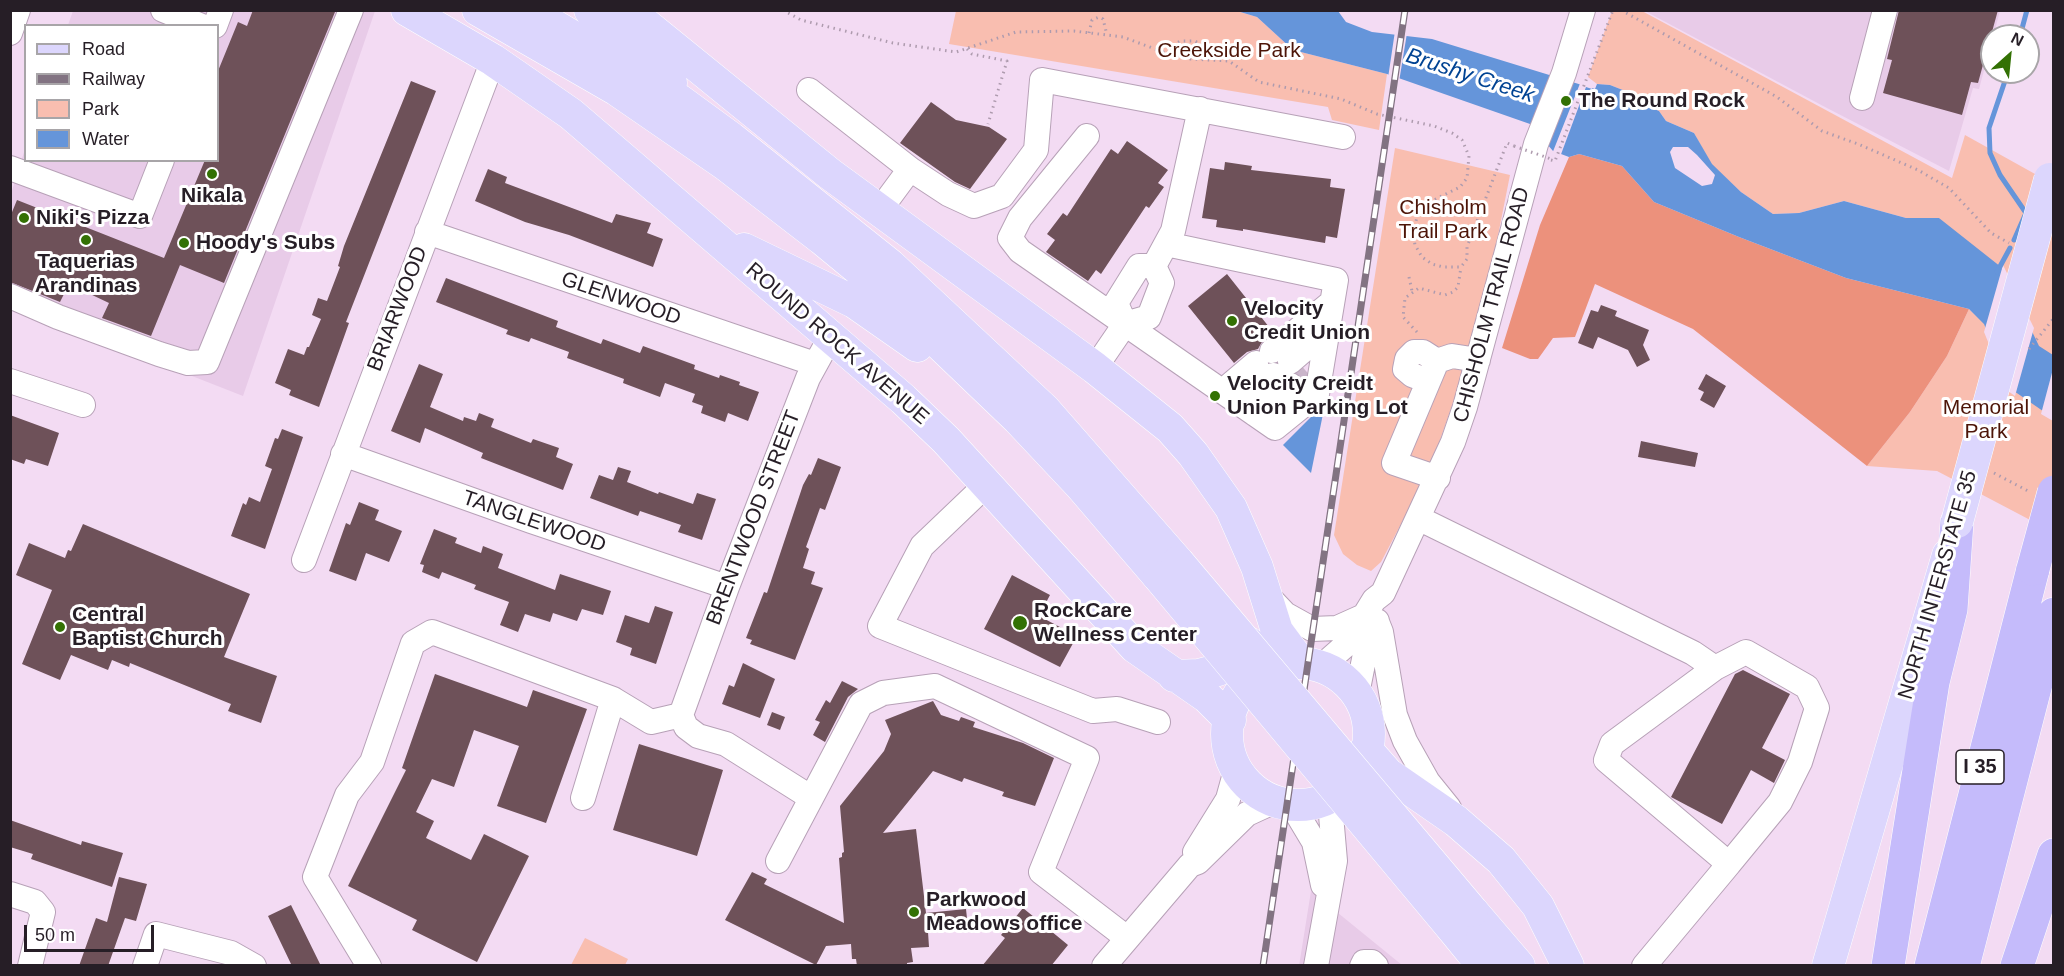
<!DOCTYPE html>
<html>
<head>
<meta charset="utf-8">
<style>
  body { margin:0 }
  #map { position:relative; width:2064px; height:976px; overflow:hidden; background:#f3dbf3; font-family:Helvetica,sans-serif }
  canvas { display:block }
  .frame { position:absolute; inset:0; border:12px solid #261e26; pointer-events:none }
  .legend { position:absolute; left:24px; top:24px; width:195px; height:138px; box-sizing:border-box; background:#fff; border:2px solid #a8a5a8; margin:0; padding:8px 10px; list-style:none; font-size:18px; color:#261e26 }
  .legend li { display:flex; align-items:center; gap:12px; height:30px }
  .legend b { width:30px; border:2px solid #a8a5a8 }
  .north { position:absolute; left:1980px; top:24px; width:60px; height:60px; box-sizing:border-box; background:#fff; border:2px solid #a8a5a8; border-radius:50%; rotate:27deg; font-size:16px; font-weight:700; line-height:24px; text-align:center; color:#261e26 }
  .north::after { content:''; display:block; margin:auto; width:21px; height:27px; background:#337104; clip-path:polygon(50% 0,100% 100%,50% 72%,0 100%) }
  .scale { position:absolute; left:24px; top:925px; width:130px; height:27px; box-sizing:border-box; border:3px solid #261e26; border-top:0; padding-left:8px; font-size:18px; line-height:21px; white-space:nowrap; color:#261e26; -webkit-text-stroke:4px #fff; paint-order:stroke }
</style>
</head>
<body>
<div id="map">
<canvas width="2064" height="976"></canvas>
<div class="frame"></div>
<ul class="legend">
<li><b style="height:8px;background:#dcd6fd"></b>Road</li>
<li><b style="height:8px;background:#827382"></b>Railway</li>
<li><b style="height:16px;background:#f9beb0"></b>Park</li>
<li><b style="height:16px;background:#6595da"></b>Water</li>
</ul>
<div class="north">N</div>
<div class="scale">50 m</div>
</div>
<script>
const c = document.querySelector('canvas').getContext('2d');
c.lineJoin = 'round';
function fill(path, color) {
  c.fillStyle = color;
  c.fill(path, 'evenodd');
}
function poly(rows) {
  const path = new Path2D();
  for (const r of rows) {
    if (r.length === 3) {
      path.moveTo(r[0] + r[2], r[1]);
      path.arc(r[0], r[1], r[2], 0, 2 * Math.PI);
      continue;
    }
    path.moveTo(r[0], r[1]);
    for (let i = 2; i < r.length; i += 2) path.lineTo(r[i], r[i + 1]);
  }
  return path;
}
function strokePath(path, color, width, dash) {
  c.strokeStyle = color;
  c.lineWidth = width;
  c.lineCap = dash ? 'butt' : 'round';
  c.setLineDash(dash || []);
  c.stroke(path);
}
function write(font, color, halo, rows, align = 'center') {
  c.font = font + ' Helvetica,sans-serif';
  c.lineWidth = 6;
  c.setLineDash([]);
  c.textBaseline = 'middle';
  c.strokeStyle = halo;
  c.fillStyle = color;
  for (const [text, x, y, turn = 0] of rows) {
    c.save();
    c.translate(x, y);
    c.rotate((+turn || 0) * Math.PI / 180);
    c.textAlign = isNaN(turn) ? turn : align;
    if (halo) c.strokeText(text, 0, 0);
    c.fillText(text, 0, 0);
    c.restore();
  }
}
fill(poly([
  [73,11,375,11,243,396,11,305,11,194,25,149,26,160,218,160,218,26,68,25],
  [1645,11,2000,11,1979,89,1973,88,1949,171,1825,107],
  [1311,891,1402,965,1299,966]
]), '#e8cbe8');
fill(poly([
  [956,11,1237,11,1257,17,1293,50,1387,74,1379,130,1332,120,1328,107,949,44],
  [1612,11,1642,11,1952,178,1965,135,2053,184,2053,532,1937,471,1867,466,1910,412,1947,356,1969,309,1984,323,1939,218,1906,218,1844,201,1799,213,1773,214,1741,192,1711,164,1694,133,1666,121,1659,111,1645,105,1633,94,1610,85,1597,84,1588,77],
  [1395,148,1510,175,1486,296,1466,365,1430,469,1381,562,1371,571,1357,565,1343,554,1334,535],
  [585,938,628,959,625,965,571,965]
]), '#f9beb0');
fill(poly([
  [1579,154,1622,166,1654,202,1739,237,1846,278,1969,309,1947,356,1910,412,1867,466,1693,329,1595,284,1575,337,1553,338,1538,359,1530,359,1502,348,1540,225,1569,157]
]), '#ec917c');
fill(poly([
  [1237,11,1338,11,1346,22,1372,32,1432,39,1595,89,1597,84,1610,85,1633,94,1645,105,1659,111,1666,121,1694,133,1712,164,1741,192,1773,214,1799,213,1844,201,1906,218,1939,218,2001,267,2039,346,2053,355,2053,418,2011,389,1984,324,1969,309,1846,278,1739,237,1654,202,1622,166,1579,154,1569,157,1553,151,1530,124,1387,74,1293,50,1257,17],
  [1673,147,1688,147,1697,155,1715,175,1712,184,1702,186,1675,168,1670,152],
  [1320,408,1324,409,1311,473,1283,445]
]), '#6595da');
fill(poly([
  [1395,31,1407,33,1399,82,1388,78],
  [1581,81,1593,85,1592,89,1586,87,1560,157,1552,154],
  [2003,265,2034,328,2015,396,2008,391,1984,332],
  [2053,369,2054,421,2053,421,2041,414]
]), '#f3dbf3');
strokePath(poly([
  [2020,36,2027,10],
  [2008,72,1989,128,1990,153,2000,175,2026,213,2014,240],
  [1997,272,2010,248]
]), '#6595da', 5);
fill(poly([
  [253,10,335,12,224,283,180,265,151,336,102,318,109,303,69,284,60,302,10,282,10,217,17,200,164,258,205,160,218,160,218,71,238,22,247,26],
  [1899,10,1998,10,1978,83,1971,82,1962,115,1883,93,1892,60,1887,59],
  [411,81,436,91,346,322,349,323,319,407,289,395,291,390,275,383,288,349,304,355,307,347,309,347,321,319,312,315,318,298,327,301,340,267,338,266,344,246],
  [931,102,956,120,989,127,1007,139,970,189,955,182,900,143],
  [1127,141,1168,170,1158,183,1164,187,1149,208,1146,206,1101,274,1096,270,1088,281,1046,252,1055,240,1047,234,1063,213,1067,216,1111,149,1118,154],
  [1225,162,1252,166,1251,170,1331,179,1330,187,1345,189,1337,238,1326,236,1325,243,1243,229,1243,231,1216,227,1217,220,1202,218,1210,168,1224,170],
  [488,169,507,177,505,183,612,223,616,214,651,223,647,233,663,239,653,267,569,235,525,222,475,201],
  [1227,274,1273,332,1263,340,1258,349,1247,352,1234,363,1188,306],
  [446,278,558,321,556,327,601,344,603,339,640,353,643,346,695,365,694,369,719,378,720,375,740,382,739,385,759,392,748,421,728,413,725,422,701,413,703,406,692,402,695,394,665,383,660,397,623,383,624,379,567,358,569,352,531,338,529,342,506,334,508,330,436,302],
  [1601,305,1617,311,1615,316,1649,330,1643,345,1650,360,1637,367,1628,350,1598,337,1593,349,1578,343,1591,310,1598,312],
  [419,364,443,374,430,407,463,421,464,417,476,421,479,413,494,419,491,427,531,443,533,439,559,448,556,457,573,464,563,490,481,458,483,453,425,428,420,443,391,431],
  [1706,374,1726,386,1714,408,1700,400,1704,392,1698,389],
  [10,415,59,433,48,466,26,459,24,464,10,459],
  [282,429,303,437,265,549,231,536,243,503,246,505,249,497,260,502,272,469,265,466,275,438,278,439],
  [1641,441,1698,453,1695,467,1638,457],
  [818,458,841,467,825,510,820,508,806,547,809,549,803,568,815,572,811,584,823,588,795,660,750,644,752,640,746,638,764,592,767,593,803,485,809,474,811,475],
  [618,467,631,471,627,482,658,494,659,492,693,504,697,493,716,499,702,540,678,532,681,525,640,511,638,516,590,498,599,475,613,480],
  [359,502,379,510,375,520,402,531,389,562,366,553,356,581,329,571,346,523,350,525],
  [83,524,250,594,224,657,277,676,261,723,228,711,231,704,130,663,129,667,112,660,108,670,71,655,60,680,22,664,52,590,16,575,29,543,65,558,68,550,71,551],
  [434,529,457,538,455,543,481,553,483,546,503,554,498,568,555,590,560,574,611,591,603,615,582,609,577,621,553,613,550,622,525,614,518,632,500,625,509,602,474,589,476,585,442,572,439,579,422,572,424,565,420,564],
  [1012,575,1050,595,1039,616,1077,636,1060,667,984,629],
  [655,606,673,612,656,664,630,655,632,648,616,642,625,615,649,623],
  [743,663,775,679,760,718,722,704,729,685,734,687],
  [1743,670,1790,694,1762,748,1785,760,1774,783,1751,770,1722,824,1671,797,1735,674],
  [435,674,527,707,533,690,587,709,546,823,497,806,519,746,474,730,454,787,432,779,416,812,434,821,426,838,471,860,484,834,529,856,477,962,412,930,417,920,348,886,406,770,402,768],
  [842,681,858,689,848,697,825,742,813,735,820,722,815,720,826,700,830,703],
  [933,701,941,715,959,721,961,717,975,722,973,727,1023,743,1054,758,1035,806,1002,796,1004,792,964,778,962,782,933,771,883,833,916,829,926,913,966,909,968,928,928,932,929,947,911,948,913,962,907,963,907,966,857,966,856,959,852,959,851,944,826,946,816,965,725,920,752,872,767,879,764,884,844,923,839,858,842,857,842,853,844,852,840,806,884,751,891,734,885,720],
  [772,712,785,717,780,730,767,725],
  [639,744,723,770,697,856,613,830],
  [10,820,81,845,82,841,123,853,112,887,31,859,33,854,10,847],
  [119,877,147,884,136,921,125,918,108,966,79,966,96,918,107,922],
  [291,905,321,966,292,966,268,916],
  [1023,908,1068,945,1051,966,982,966,1005,938,1001,935]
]), '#6e5159');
strokePath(poly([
  [1290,385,1306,371]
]), '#cab5ca', 24, [24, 12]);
const minor = poly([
  [163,10,202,26],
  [215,26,221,10],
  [10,33,18,10],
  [809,90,910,169,879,211],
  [1862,98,1885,10],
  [1087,136,1020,218,1010,238,1020,251,1275,428,1317,394,1336,280,1166,244],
  [10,168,140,216,162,160],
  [910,169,948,194,974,206,1002,196,1036,150,1042,80,1343,137],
  [427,232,815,364],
  [1154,266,1173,231,1200,109],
  [10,296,58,317,159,354,188,363,207,362,351,10],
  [1125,324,1116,303,1139,266,1154,266],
  [1272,351,1332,302],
  [1290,362,1327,330],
  [1095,368,1125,324,1149,317,1162,283,1154,266],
  [10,381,83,405],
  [1428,381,1412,375,1405,369,1407,359,1414,352,1423,352,1437,361],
  [1223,391,1256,363],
  [1240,403,1273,375],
  [1255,414,1290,385],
  [343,454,531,521,727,587],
  [1438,478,1394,463,1437,361,1452,356,1478,360],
  [987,484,922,546,880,626,1093,711,1117,709,1158,722],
  [1418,518,1693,653,1715,668,1746,652,1807,687,1817,708,1800,762,1780,802,1729,864,1606,760,1612,744,1715,668],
  [304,560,493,60],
  [1267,595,1285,614,1312,629,1337,628,1366,615],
  [1377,622,1381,632,1395,715,1405,741,1428,782,1449,808],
  [1322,666,1347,644,1374,600,1383,593,1453,442,1465,407,1536,144,1564,73,1583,10],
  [1357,694,1364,659,1377,621],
  [613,699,651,722,681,715],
  [810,797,726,744,698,736,686,727,681,715,727,587,808,378,830,338],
  [1293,807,1314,842,1323,885],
  [1195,852,1228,799,1236,770],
  [778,861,861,704,883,693,935,686,1087,758,1041,872,1127,938],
  [10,894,35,902,43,912,30,966],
  [145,966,156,934,231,953,254,966],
  [369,966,315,877,347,795,372,762,413,643,432,632,613,699,583,798],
  [1104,966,1190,865,1198,862,1247,814,1273,802],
  [1316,966,1335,861,1331,815,1340,791],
  [1362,966,1364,962,1372,962,1376,966],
  [1644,966,1729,864]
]);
const major = poly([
  [407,10,493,60,571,114,903,399,946,440,1135,647,1207,697,1230,720],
  [478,10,617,90,726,165,822,239,879,286,1018,419,1081,486,1159,577],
  [528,10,679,100,731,138,890,265,1045,410,1178,562],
  [590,10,623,35,668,76,671,83],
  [628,10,830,174,1095,368,1170,428,1193,454,1231,508,1257,567,1277,631,1300,662],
  [744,249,854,302,917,346],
  [1298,734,71],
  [1174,676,1199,675,1218,670,1236,659,1249,643],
  [1366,749,1388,774,1456,821,1501,860,1538,906,1568,966],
  [1472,911,1519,966],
  [1452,928,1483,966],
  [1828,966,1948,555]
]);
const highway = poly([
  [1888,966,1933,682,1951,609,1957,522],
  [1931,966,2033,569],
  [1963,966,2054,614],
  [2017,966,2054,855]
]);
strokePath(minor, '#b7a1b7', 26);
strokePath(major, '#fff', 33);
strokePath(highway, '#fff', 34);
strokePath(poly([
  [783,10,801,20,893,43,956,52,1016,32,1074,31,1123,37,1163,52,1191,59,1229,61,1259,82,1341,99,1377,114,1434,126,1452,133,1462,140,1469,156,1467,178,1460,187,1426,204,1418,213,1413,233,1415,245,1422,257,1432,264,1443,267,1461,267,1467,259,1467,247,1507,143,1514,146],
  [1621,10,1777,97,1822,131,1858,144,1918,170,1949,188,1991,233,2009,243],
  [1089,33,1092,20,1099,17,1103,19,1107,35],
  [967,49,972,54,1007,61,988,124],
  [1163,52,1180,41,1195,41,1208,49,1213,60],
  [1551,160,1555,161,1613,10],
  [1409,277,1412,291],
  [1417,332,1403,317,1405,298,1419,288,1445,295,1453,292,1458,287,1461,267],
  [2029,349,2054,318],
  [1994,473,2030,492]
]), '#ae9bae', 3, [1.5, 4.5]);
strokePath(minor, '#fff', 24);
strokePath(major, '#dcd6fd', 32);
strokePath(highway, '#c5bbfb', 33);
const rail = poly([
  [1263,966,1405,10]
]);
strokePath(rail, '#827382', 7);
strokePath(rail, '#fff', 4.5, [14]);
const majorBridge = poly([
  [1957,522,2050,179],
  [1178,562,1472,911],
  [1159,577,1452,928]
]);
const highwayBridge = poly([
  [2033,569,2054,492]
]);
strokePath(majorBridge, '#fff', 33, []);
strokePath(highwayBridge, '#fff', 34, []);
strokePath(poly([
  [1514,146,1551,159]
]), '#ae9bae', 3, [1.5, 4.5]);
strokePath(majorBridge, '#dcd6fd', 32);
strokePath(highwayBridge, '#c5bbfb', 33);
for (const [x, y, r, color] of [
  [1566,101,6,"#337104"],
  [212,174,6,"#337104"],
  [24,218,6,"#337104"],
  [86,240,6,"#337104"],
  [184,243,6,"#337104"],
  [1232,321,6,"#337104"],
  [1215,396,6,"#337104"],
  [1020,623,8,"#337104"],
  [60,627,6,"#337104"],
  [914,912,6,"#337104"]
]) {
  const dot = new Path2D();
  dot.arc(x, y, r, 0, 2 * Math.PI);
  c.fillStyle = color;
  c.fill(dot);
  strokePath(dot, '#fff', 2);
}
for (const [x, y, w] of [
  [1980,767,48]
]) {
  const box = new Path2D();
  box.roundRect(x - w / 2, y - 17, w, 34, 4.5);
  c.fillStyle = '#fff';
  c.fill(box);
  strokePath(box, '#261e26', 1.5);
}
write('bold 20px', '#261e26', null, [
  ["I 35",1980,767]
]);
write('21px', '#4d1508', '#fff', [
  ["Creekside Park",1229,51],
  ["Chisholm",1443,208],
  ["Trail Park",1443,232],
  ["Memorial",1986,408],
  ["Park",1986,432]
]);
write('bold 21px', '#261e26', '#fff', [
  ["The Round Rock",1578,101],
  ["Nikala",212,196,"center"],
  ["Niki's Pizza",36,218],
  ["Hoody's Subs",196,243],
  ["Taquerias",86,262,"center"],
  ["Arandinas",86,286,"center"],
  ["Velocity",1244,309],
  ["Credit Union",1244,333],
  ["Velocity Creidt",1227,384],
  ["Union Parking Lot",1227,408],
  ["RockCare",1034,611],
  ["Wellness Center",1034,635],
  ["Central",72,615],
  ["Baptist Church",72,639],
  ["Parkwood",926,900],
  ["Meadows office",926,924]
], 'left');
write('21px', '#261e26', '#fff', [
  ["GLENWOOD",621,299,19],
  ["CHISHOLM TRAIL ROAD",1492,305,-75],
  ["BRIARWOOD",398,309,-69],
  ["ROUND ROCK AVENUE",837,344,41],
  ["BRENTWOOD STREET",754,518,-69],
  ["TANGLEWOOD",534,522,19],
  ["NORTH INTERSTATE 35",1938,585,-74]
]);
write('italic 22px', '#004393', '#fff', [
  ["Brushy Creek",1470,76,18]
]);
</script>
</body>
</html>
